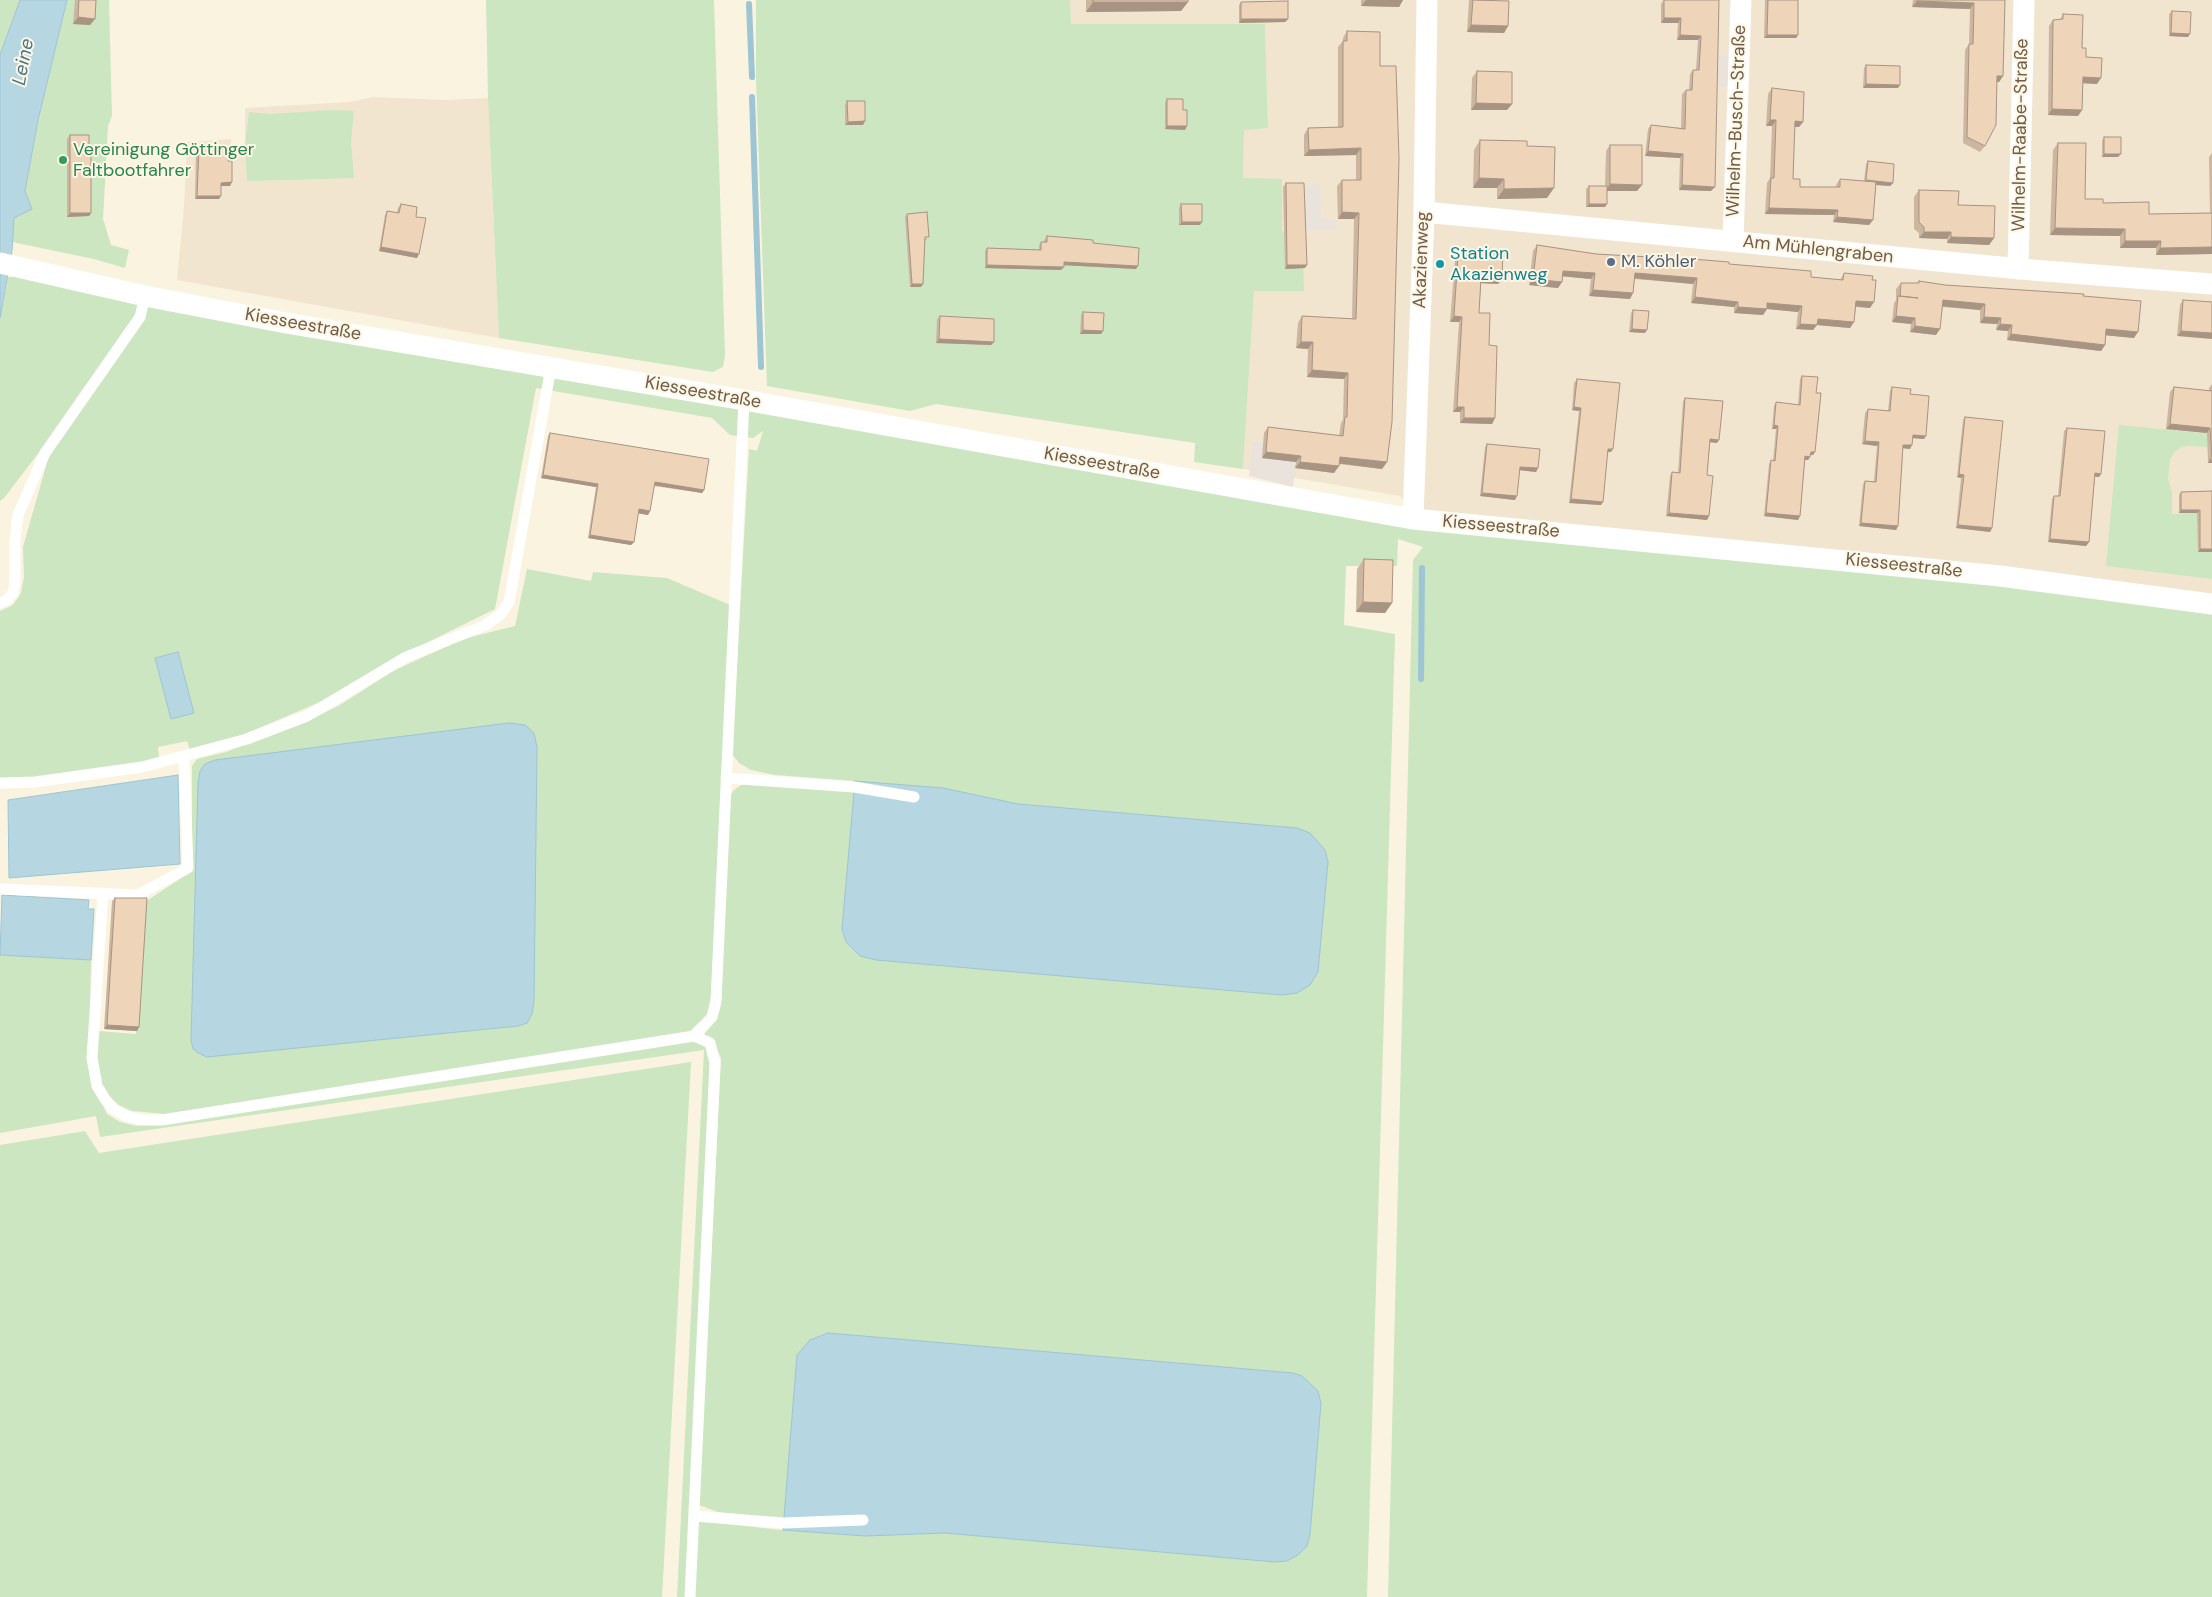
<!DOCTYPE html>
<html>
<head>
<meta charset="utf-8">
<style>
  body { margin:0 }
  canvas { display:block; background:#faf3e0 }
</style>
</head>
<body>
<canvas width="2212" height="1597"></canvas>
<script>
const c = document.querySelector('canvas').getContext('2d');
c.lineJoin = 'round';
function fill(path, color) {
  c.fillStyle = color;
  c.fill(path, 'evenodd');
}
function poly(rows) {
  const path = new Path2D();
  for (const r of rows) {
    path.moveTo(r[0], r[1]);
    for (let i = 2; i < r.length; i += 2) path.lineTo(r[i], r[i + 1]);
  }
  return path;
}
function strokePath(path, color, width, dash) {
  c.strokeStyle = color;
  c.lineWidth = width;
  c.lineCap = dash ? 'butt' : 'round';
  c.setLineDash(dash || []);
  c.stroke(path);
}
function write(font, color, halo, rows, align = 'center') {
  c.font = font + ' "DM Sans",sans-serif';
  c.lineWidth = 4;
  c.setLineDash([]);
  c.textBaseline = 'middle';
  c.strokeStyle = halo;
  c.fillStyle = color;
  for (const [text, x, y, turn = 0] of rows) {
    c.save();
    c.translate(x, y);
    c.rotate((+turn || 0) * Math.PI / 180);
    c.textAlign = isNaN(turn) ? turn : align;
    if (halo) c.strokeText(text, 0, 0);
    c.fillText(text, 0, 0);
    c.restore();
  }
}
fill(poly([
  [1070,0,2212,0,2212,615,2157,605,1426,531,1400,496,1243,469,1254,291,1304,291,1303,231,1282,231,1282,179,1243,179,1244,129,1268,128,1265,24,1071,24],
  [373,97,447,100,488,98,499,338,177,280,184,207,187,142,231,139,231,148,245,145,245,108,349,102]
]), '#f1e5cf');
fill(poly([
  [1697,55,1730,56,1728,87,1689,85,1690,74,1696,75],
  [1320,184,1321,219,1338,220,1338,230,1284,231,1283,185],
  [1264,433,1296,462,1293,487,1249,476,1253,442,1263,443]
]), '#e9e3db');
fill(poly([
  [0,0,20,0,0,55],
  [67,0,109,0,112,116,108,126,103,219,111,245,129,250,125,268,94,259,12,242,14,218,32,209,25,191,38,120],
  [486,0,714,0,725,355,723,367,713,372,499,338,488,98],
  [756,0,1070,0,1071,24,1265,24,1268,128,1244,130,1243,178,1282,179,1282,231,1303,231,1304,291,1254,291,1243,469,1194,462,1195,443,936,404,910,411,767,386,756,79],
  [333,110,354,111,351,142,354,178,247,181,245,145,249,112,270,114],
  [13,272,1394,526,2007,584,2157,605,2212,615,2212,1597,1388,1597,1413,560,1423,547,1398,539,1397,566,1346,566,1344,625,1395,634,1367,1597,694,1597,698,1521,782,1530,784,1519,718,1512,699,1505,721,1058,713,1041,704,1034,717,1019,721,1005,729,799,733,791,741,785,855,781,775,775,751,770,739,763,732,754,749,449,757,451,763,431,753,438,730,435,712,418,536,388,495,609,424,644,320,702,240,736,190,750,187,741,158,747,159,758,139,763,34,777,0,779,0,611,13,605,21,593,24,577,23,547,48,459,136,316,40,451,4,498,0,501,0,318,8,277,12,277],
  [2119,425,2212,434,2207,447,2188,446,2181,447,2175,452,2170,459,2168,479,2172,493,2172,514,2197,513,2212,552,2212,579,2106,566],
  [527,569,591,581,593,572,667,578,730,605,713,988,707,1015,689,1032,679,1035,165,1114,132,1111,119,1105,109,1096,102,1084,97,1057,98,1031,136,1034,145,902,192,871,192,766,197,759,226,752,308,721,340,705,393,671,463,639,515,626],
  [0,955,91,960,89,1057,94,1087,107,1114,120,1122,137,1126,695,1041,703,1045,707,1049,712,1062,685,1597,677,1597,704,1050,100,1137,96,1116,0,1133],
  [691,1062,662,1597,0,1597,0,1145,85,1131,99,1153]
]), '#cbe6c0');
const water = poly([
  [20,0,67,0,38,120,25,191,32,209,14,218,12,251,0,318,0,55,20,0],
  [178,652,194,713,171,719,155,658,178,652],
  [509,723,525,725,534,733,537,747,534,1001,532,1014,527,1023,518,1026,207,1057,198,1053,193,1049,191,1040,198,783,200,771,205,764,215,760,509,723],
  [178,775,180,864,9,878,8,800,178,775],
  [855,781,943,788,1018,804,1297,828,1310,833,1325,850,1328,862,1318,972,1310,985,1297,993,1282,995,876,960,860,956,846,942,842,929,855,781],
  [2,895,89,900,88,909,94,909,91,960,0,955,2,895],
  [828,1333,1293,1373,1302,1376,1318,1391,1321,1403,1310,1534,1307,1546,1298,1555,1287,1561,1275,1562,945,1533,865,1536,783,1530,797,1355,810,1340,828,1333]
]);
fill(water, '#b6d7e2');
strokePath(water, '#9dc5d3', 1);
strokePath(poly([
  [749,4,752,77],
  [752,97,761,367],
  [1421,679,1422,568]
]), '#9dc5d3', 6);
strokePath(poly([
  [0,603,7,600,13,593,15,581,15,542,18,515,45,453,140,317,145,296],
  [726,778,854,787,914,797],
  [0,783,35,782,142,767,247,739,307,716,406,657,486,625,501,614,509,602,551,367],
  [0,889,138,895,188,868,184,758],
  [103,893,92,1058,97,1086,105,1099,113,1109,126,1116,143,1120,162,1120,694,1036,712,1017,716,1001,744,400],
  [694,1516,783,1523,863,1520],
  [690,1597,715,1063,710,1043,694,1036]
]), '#fff', 11);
strokePath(poly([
  [1424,212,2032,270,2212,284],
  [1733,241,1741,0],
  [0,263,145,296,286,323,744,400,1413,519,2000,576,2212,604],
  [2018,269,2024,0],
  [1413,519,1424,212,1427,0]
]), '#fff', 21);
fill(poly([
  [75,0,96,0,90,25,73,24],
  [1086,0,1188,0,1188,2,1181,11,1086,12],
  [1354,0,1403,0,1399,7,1361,6,1361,0],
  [1469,0,1494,0,1508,26,1504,33,1467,32],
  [1664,0,1719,0,1711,191,1679,190,1680,158,1645,156,1648,129,1651,125,1681,128,1682,94,1686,90,1689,90,1690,74,1693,70,1696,70,1698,40,1677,40,1678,23,1661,23,1661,4],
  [1765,0,1798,0,1798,35,1796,38,1764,38],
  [1913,0,2005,0,2003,76,1999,82,1997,82,1985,146,1980,152,1963,143,1965,50,1969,44,1970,9,1912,7],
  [1241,2,1288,19,1285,22,1239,23,1239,5],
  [2172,11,2188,37,2169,36,2169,14],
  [2063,14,2082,48,2097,84,2083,83,2082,110,2078,116,2048,115,2049,26,2053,20,2060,20],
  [1347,31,1380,66,1387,462,1382,469,1339,464,1334,473,1295,468,1296,462,1262,458,1264,433,1268,427,1339,436,1341,423,1343,420,1344,379,1307,377,1308,349,1296,348,1298,323,1302,316,1352,319,1354,219,1338,219,1337,186,1342,180,1356,180,1356,155,1304,156,1304,135,1308,128,1338,127,1338,47,1343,41,1343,38],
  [1866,65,1898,88,1863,88,1864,68],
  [1477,71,1512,104,1507,110,1471,110,1472,78],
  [1772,88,1803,122,1799,127,1794,127,1793,179,1800,187,1836,187,1836,185,1840,179,1864,181,1866,164,1868,161,1893,183,1890,186,1876,185,1873,220,1869,225,1833,222,1834,215,1765,214,1767,183,1770,178,1772,126,1766,126,1768,94],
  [1167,99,1183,110,1185,130,1165,129,1165,102],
  [847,101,863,125,845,125,845,105],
  [70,135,89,149,91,213,89,216,67,217,67,139],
  [2104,137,2118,157,2102,157,2102,141],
  [1480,140,1527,146,1547,198,1497,199,1497,188,1473,188,1474,150],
  [2058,143,2085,199,2149,214,2210,213,2209,157,2212,153,2212,254,2156,255,2156,248,2120,248,2120,236,2050,235,2053,150],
  [1610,145,1637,191,1607,191,1605,207,1586,207,1586,189,1589,186,1605,186,1606,151],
  [199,148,228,161,230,186,221,186,219,199,195,199,196,151],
  [1286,183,1305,268,1285,269,1283,187],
  [1919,190,1958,205,1994,238,1989,245,1947,243,1947,239,1919,238,1919,233,1914,229,1914,197],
  [401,204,416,217,417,258,379,251,385,215,387,211,397,213,398,208],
  [1181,204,1200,225,1179,225,1179,208],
  [907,214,927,240,925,240,921,287,910,287,905,217],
  [1047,236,1093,243,1136,269,1064,265,1061,270,985,268,985,251,987,248,1039,250,1039,245,1041,242,1044,242,1044,240],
  [1537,245,1596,254,1729,264,1811,277,1840,280,1844,273,1870,308,1856,307,1854,322,1850,328,1817,325,1813,330,1796,329,1798,312,1767,309,1763,315,1734,313,1734,307,1691,303,1693,284,1635,279,1630,299,1589,296,1591,279,1563,276,1562,282,1558,288,1529,285,1533,251],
  [1471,249,1502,279,1498,284,1481,283,1479,313,1489,345,1495,418,1492,424,1460,423,1460,412,1453,412,1459,322,1450,322,1455,260,1458,255,1467,255],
  [1919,281,1945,285,2083,296,2134,338,2106,335,2105,345,2101,351,2007,340,2008,331,1996,330,1997,324,1980,323,1980,310,1943,307,1936,335,1910,332,1911,324,1892,322,1894,303,1896,300,1896,289,1901,283,1917,283],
  [2183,300,2212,302,2177,336,2180,305],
  [1633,310,1645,333,1629,332,1631,313],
  [1083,312,1103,331,1101,334,1080,334,1081,315],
  [940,316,994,342,991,345,936,343,937,319],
  [1802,376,1816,393,1813,455,1810,455,1808,460,1805,460,1800,516,1798,520,1764,516,1769,464,1771,460,1773,461,1776,429,1772,429,1774,406,1776,402,1798,405,1800,379],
  [1577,379,1611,452,1607,452,1601,505,1569,503,1579,411,1572,410,1574,383],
  [2212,384,2212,463,2208,463,2207,433,2166,429,2170,392,2174,387,2209,391,2209,388],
  [1892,387,1910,394,1924,439,1913,438,1910,449,1903,448,1898,526,1896,530,1859,526,1863,484,1865,481,1874,481,1877,446,1862,444,1865,413,1868,409,1888,411,1890,391],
  [1685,398,1717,443,1710,442,1707,475,1709,516,1707,520,1666,516,1670,476,1672,472,1678,473,1683,401],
  [1965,417,1992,528,1990,532,1956,528,1961,478,1957,477,1963,420],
  [2067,428,2101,474,2099,477,2095,477,2089,542,2086,546,2048,542,2052,499,2054,496,2058,496,2064,431],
  [550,433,704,490,702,493,654,486,650,511,648,515,638,513,634,542,631,545,588,538,596,487,541,478,548,436],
  [1487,444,1538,468,1536,472,1520,470,1515,500,1480,496,1485,447],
  [2212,491,2212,552,2198,552,2197,513,2179,513,2179,495,2181,492],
  [1364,559,1392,603,1385,613,1356,612,1357,569],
  [115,898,139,1027,137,1031,104,1029,112,901]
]), '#cdb69f');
fill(poly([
  [1366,0,1403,0,1399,7,1361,6],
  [1917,1,1974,3,1970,9,1912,7],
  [1093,2,1188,2,1181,11,1086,12],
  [78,17,95,19,90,25,73,24],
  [1664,18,1681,18,1678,23,1661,23],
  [1241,19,1288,19,1285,22,1239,23],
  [1471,25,1508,26,1504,33,1467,32],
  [2171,33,2190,34,2188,37,2169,36],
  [1680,35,1701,36,1698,40,1677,40],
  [1767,35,1798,35,1796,38,1764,38],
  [1997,76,2003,76,1999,82,1993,82],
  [2083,77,2101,78,2097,84,2079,83],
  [1866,84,1900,85,1898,88,1863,88],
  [1476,103,1512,104,1507,110,1471,110],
  [2052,109,2082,110,2078,116,2048,115],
  [1770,120,1776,120,1772,126,1766,126],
  [865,121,863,125,845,125,848,122],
  [1795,121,1803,122,1799,127,1791,127],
  [1167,126,1187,126,1185,130,1165,129],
  [1361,148,1356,155,1304,156,1309,150],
  [1648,151,1683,154,1680,158,1645,156],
  [2104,154,2121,154,2118,157,2102,157],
  [1479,178,1504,179,1497,188,1473,188],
  [1866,180,1893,183,1890,186,1864,184],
  [232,182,230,186,219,186,221,183],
  [1610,184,1642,185,1637,191,1605,191],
  [1682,185,1715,187,1711,191,1679,190],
  [1554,188,1547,198,1497,199,1504,189],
  [197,196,221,196,219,199,195,199],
  [1589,204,1607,204,1605,207,1586,207],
  [1769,208,1838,210,1834,215,1765,214],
  [1342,212,1359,213,1354,219,1338,219],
  [70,213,91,213,89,216,67,217],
  [1837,217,1873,220,1869,225,1833,222],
  [1182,222,1202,222,1200,225,1179,225],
  [2055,228,2125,229,2120,236,2050,235],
  [1924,232,1951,232,1947,239,1919,238],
  [1951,237,1994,238,1989,245,1947,243],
  [2125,241,2161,241,2156,248,2120,248],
  [381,247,419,254,417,258,379,251],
  [2212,247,2212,254,2156,255,2160,248],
  [1064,262,1138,266,1136,269,1061,265],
  [987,265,1064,267,1061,270,985,268],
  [1287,265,1307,265,1305,268,1285,269],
  [1563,271,1595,273,1591,279,1559,276],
  [1635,273,1697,278,1693,284,1631,278],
  [1481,278,1502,279,1498,284,1477,283],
  [1533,279,1562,282,1558,288,1529,285],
  [912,284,923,284,921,287,910,287],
  [1593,290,1633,293,1630,299,1589,296],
  [1695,297,1738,302,1734,307,1691,303],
  [1943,300,1985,304,1980,310,1939,306],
  [1856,301,1874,302,1870,308,1852,306],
  [1767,303,1802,306,1798,312,1767,309,1763,315,1734,313,1738,307],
  [1454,316,1462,317,1459,322,1450,322],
  [1896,316,1915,318,1911,324,1892,322],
  [1984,317,2001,318,1997,324,1980,323],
  [1818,319,1854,322,1850,328,1817,325,1813,330,1796,329,1800,324],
  [2000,324,2012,325,2008,331,1996,330],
  [1915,326,1940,329,1936,335,1910,332],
  [1632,329,1647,330,1645,333,1629,332],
  [2106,329,2138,332,2134,338,2102,335],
  [1083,330,1103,331,1101,334,1080,334],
  [2181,331,2212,333,2212,339,2177,336],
  [2011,334,2105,345,2101,351,2007,340],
  [939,339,994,342,991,345,936,343],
  [1301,342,1313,342,1308,349,1296,348],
  [1312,370,1348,373,1344,379,1307,377],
  [1457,407,1464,407,1460,412,1453,412],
  [1574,407,1581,408,1579,411,1572,410],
  [1464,418,1495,418,1492,424,1460,423],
  [2170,424,2210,428,2207,433,2166,429],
  [1774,425,1778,426,1776,429,1772,429],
  [1913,435,1926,436,1924,439,1911,438],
  [1710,439,1719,440,1717,443,1708,442],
  [1865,441,1879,442,1877,446,1862,444],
  [1903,445,1912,445,1910,449,1901,448],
  [1608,449,1613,449,1611,452,1605,452],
  [1266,452,1301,456,1296,462,1262,458],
  [1811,452,1815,452,1813,455,1808,455],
  [1805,456,1810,457,1808,460,1803,460],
  [1340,457,1387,462,1382,469,1336,463],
  [2211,457,2212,463,2208,463],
  [1300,462,1339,466,1334,473,1295,468],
  [1520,467,1538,468,1536,472,1518,470],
  [2095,473,2101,474,2099,477,2093,476],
  [1959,474,1964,475,1961,478,1957,477],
  [543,475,598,484,596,487,541,478],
  [655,482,704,490,702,493,653,485],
  [1482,493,1517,496,1515,500,1480,496],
  [1571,499,1603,502,1601,505,1569,503],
  [639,509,650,511,648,515,636,513],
  [2181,510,2200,510,2197,513,2179,513],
  [1669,513,1709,516,1707,520,1666,516],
  [1766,513,1800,516,1798,520,1764,516],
  [1861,523,1898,526,1896,530,1859,526],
  [1958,525,1992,528,1990,532,1956,528],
  [590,535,634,542,631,545,588,538],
  [2050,539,2089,542,2086,546,2048,542],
  [2200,549,2212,549,2212,552,2198,552],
  [1363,602,1392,603,1385,613,1356,612],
  [107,1025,139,1027,137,1031,104,1029]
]), '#a79482');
const building = poly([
  [79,0,96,0,95,19,78,17,79,0],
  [1093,0,1188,0,1188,2,1093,2,1093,0],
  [1473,0,1509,1,1508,26,1471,25,1473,0],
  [1664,0,1719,0,1715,187,1682,185,1683,154,1648,151,1651,125,1685,129,1686,90,1692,90,1693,70,1699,70,1701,36,1680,35,1681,18,1664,18,1664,0],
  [1768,0,1798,0,1798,35,1767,35,1768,0],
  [1917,0,2005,0,2003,76,1997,76,1996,125,1985,146,1967,137,1969,44,1973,44,1974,3,1917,1,1917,0],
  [1288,1,1288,19,1241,19,1241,2,1288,1],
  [2172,11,2191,12,2190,34,2171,33,2172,11],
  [2063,14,2083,15,2082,48,2086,48,2086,57,2102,58,2101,78,2083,77,2082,110,2052,109,2053,20,2063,19,2063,14],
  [1347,31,1380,32,1380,66,1396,66,1399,159,1392,422,1387,462,1340,457,1339,466,1300,462,1301,456,1266,452,1268,427,1343,436,1345,417,1347,417,1348,373,1312,370,1313,342,1301,342,1302,316,1356,319,1359,213,1342,212,1342,180,1361,180,1361,148,1309,150,1308,128,1343,127,1343,41,1347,41,1347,31],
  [1866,65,1900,66,1900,85,1866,84,1866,65],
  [1477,71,1512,72,1512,104,1476,103,1477,71],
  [1772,88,1804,92,1803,122,1795,121,1793,179,1800,179,1800,187,1840,187,1840,179,1876,182,1873,220,1837,217,1838,210,1769,208,1771,178,1774,178,1776,120,1770,120,1772,88],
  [1167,99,1183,99,1183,110,1187,110,1187,126,1167,126,1167,99],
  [847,101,865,101,865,121,848,122,847,101],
  [70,135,89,135,89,149,91,150,91,213,70,213,70,135],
  [2104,137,2121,137,2121,154,2104,154,2104,137],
  [1480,140,1527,141,1527,146,1555,147,1554,188,1504,189,1504,179,1479,178,1480,140],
  [2058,143,2086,143,2085,199,2103,199,2103,203,2149,202,2149,214,2212,213,2212,247,2160,248,2161,241,2125,241,2125,229,2055,228,2058,143],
  [1610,145,1642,145,1642,185,1610,184,1610,145],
  [228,147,228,161,232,161,232,182,221,183,221,196,197,196,199,148,228,147],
  [1868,161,1894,164,1893,183,1866,180,1868,161],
  [1286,183,1304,183,1307,265,1287,265,1286,183],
  [1589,186,1607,186,1607,204,1589,204,1589,186],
  [1919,190,1959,191,1958,205,1995,206,1994,238,1951,237,1951,232,1924,232,1924,227,1919,222,1919,190],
  [401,204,417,207,416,217,426,218,419,254,381,247,387,211,399,213,401,204],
  [1181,204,1202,204,1202,222,1182,222,1181,204],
  [927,212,929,237,925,237,923,284,912,284,907,214,927,212],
  [1047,236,1093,240,1093,243,1139,248,1138,266,1064,262,1064,267,987,265,987,248,1041,250,1041,242,1047,242,1047,236],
  [1537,245,1596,254,1705,260,1729,262,1729,264,1811,271,1811,277,1843,280,1844,273,1873,276,1872,280,1876,280,1874,302,1856,301,1854,322,1818,319,1817,325,1800,324,1802,306,1767,303,1767,309,1738,307,1738,302,1695,297,1697,278,1635,273,1633,293,1593,290,1595,273,1563,271,1562,282,1533,279,1537,245],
  [1471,249,1503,250,1502,279,1481,278,1479,313,1490,313,1489,345,1497,346,1495,418,1464,418,1464,407,1457,407,1462,317,1454,316,1458,255,1470,256,1471,249],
  [1919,281,1945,285,2084,294,2083,296,2141,301,2138,332,2106,329,2105,345,2011,334,2012,325,2000,324,2001,318,1984,317,1985,304,1943,300,1940,329,1915,326,1915,318,1896,316,1898,296,1918,298,1900,296,1901,283,1919,283,1919,281],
  [2183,300,2212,302,2212,333,2181,331,2183,300],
  [1633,310,1649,311,1647,330,1632,329,1633,310],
  [1083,312,1104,313,1103,331,1083,330,1083,312],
  [940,316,994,319,994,342,939,339,940,316],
  [1802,376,1818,377,1816,393,1821,393,1815,452,1811,452,1810,457,1805,456,1800,516,1766,513,1771,460,1775,461,1778,426,1774,425,1776,402,1800,405,1802,376],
  [1577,379,1620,383,1613,449,1608,449,1603,502,1571,499,1581,408,1574,407,1577,379],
  [1892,387,1911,389,1910,394,1929,396,1926,436,1913,435,1912,445,1903,445,1898,526,1861,523,1865,481,1876,482,1879,442,1865,441,1868,409,1890,411,1892,387],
  [2174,387,2212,391,2212,457,2210,428,2170,424,2174,387],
  [1685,398,1723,401,1719,440,1710,439,1707,475,1713,476,1709,516,1669,513,1672,472,1680,473,1685,398],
  [1965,417,2003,421,1992,528,1958,525,1964,475,1959,474,1965,417],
  [2067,428,2105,431,2101,474,2095,473,2089,542,2050,539,2054,496,2060,496,2067,428],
  [550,433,709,459,704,490,655,482,650,511,639,509,634,542,590,535,598,484,543,475,550,433],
  [1487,444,1540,449,1538,468,1520,467,1517,496,1482,493,1487,444],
  [2212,491,2212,549,2200,549,2200,510,2181,510,2181,492,2212,491],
  [1364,559,1393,560,1392,603,1363,602,1364,559],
  [115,898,147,898,139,1027,107,1025,115,898]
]);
fill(building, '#eed4b9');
strokePath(building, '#a79482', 1);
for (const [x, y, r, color] of [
  [63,160,5,"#2e9e5b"],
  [1611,262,5,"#5c6f8a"],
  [1440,264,5,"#0f9aa8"]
]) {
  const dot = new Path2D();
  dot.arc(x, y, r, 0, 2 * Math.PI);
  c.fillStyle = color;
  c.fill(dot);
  strokePath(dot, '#fef7e5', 2);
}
write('18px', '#6f5b49', '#fef7e5', [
  ["Wilhelm-Busch-Straße",1737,121,-88],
  ["Wilhelm-Raabe-Straße",2021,135,-89],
  ["Am Mühlengraben",1818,250,6],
  ["Akazienweg",1422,260,-88],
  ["Kiesseestraße",303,325,10],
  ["Kiesseestraße",703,393,10],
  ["Kiesseestraße",1102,464,10],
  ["Kiesseestraße",1501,527,5],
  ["Kiesseestraße",1904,566,6]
]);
write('18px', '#27864d', '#fef7e5', [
  ["Vereinigung Göttinger",73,150],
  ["Faltbootfahrer",73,171]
], 'left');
write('18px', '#0d838f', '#fef7e5', [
  ["Station",1450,254],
  ["Akazienweg",1450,275]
], 'left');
write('18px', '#4e5e75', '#fef7e5', [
  ["M. Köhler",1621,262]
], 'left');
write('italic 19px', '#487688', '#fef7e5', [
  ["Leine",24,62,-79]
]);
</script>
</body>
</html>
